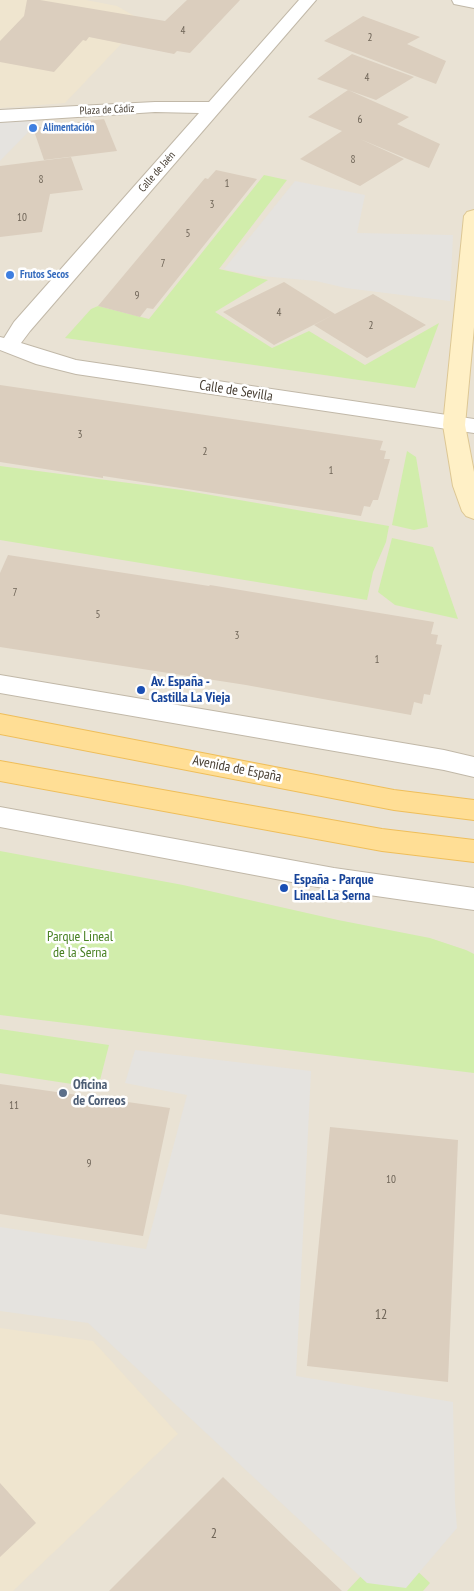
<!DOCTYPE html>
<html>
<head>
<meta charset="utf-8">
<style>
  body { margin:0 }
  canvas { display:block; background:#f5f0e6 }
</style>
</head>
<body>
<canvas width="474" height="1591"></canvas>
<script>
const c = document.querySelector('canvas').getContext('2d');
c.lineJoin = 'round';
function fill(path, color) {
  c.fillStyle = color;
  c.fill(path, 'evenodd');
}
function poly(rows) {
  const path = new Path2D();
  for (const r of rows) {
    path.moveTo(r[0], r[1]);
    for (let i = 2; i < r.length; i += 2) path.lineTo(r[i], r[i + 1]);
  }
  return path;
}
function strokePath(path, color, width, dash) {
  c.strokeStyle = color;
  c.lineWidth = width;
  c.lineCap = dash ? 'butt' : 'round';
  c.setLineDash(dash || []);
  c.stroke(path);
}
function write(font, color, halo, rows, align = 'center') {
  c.font = font + ' "PT Sans Narrow",sans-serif';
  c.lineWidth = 5;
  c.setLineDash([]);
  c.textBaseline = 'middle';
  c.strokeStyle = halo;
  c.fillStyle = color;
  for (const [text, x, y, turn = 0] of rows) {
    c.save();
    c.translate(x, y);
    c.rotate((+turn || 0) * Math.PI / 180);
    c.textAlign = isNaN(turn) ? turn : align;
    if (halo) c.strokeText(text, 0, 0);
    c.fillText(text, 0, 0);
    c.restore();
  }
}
fill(poly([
  [0,0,474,0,474,1591,0,1591]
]), '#e9e2d4');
fill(poly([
  [0,0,86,0,117,6,143,21,65,103,0,108],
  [0,1328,93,1341,178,1434,13,1591,0,1591]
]), '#efe5cf');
fill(poly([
  [264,175,287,180,219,269,268,280,215,312,272,348,309,331,365,365,439,323,415,388,65,338,91,309,98,306,149,319],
  [407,451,416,457,428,527,414,530,392,525],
  [0,466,182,490,389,526,386,542,373,572,367,600,0,540],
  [392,538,433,547,458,619,395,605,378,592],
  [0,851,183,885,338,920,430,938,466,950,474,954,474,1073,0,1015],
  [0,1029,109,1045,98,1088,0,1073],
  [390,1545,430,1583,423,1591,347,1591]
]), '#d1edab');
fill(poly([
  [52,108,0,161,0,112],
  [295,181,365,195,357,233,453,235,450,301,346,288,316,281,250,275,224,269],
  [135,1050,311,1071,296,1376,453,1402,455,1502,457,1528,406,1588,367,1583,88,1323,0,1311,0,1227,146,1249,187,1095,125,1083]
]), '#e5e3df');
fill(poly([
  [27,0,40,0,165,21,187,0,240,0,190,53,177,51,174,54,89,37,86,41,83,40,54,72,0,62,0,41,24,16],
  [363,16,420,37,407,44,446,61,436,84,324,41],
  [352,54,414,77,376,100,317,79],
  [348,90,409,117,397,124,440,144,429,168,360,139,404,159,360,186,300,159,342,131,308,117],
  [104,119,117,151,44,160,33,128],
  [71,157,83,190,50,194,42,232,0,237,0,166],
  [216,170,257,179,153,309,147,308,140,317,98,306,205,178,208,179],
  [284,282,335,314,274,345,223,312],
  [373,294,426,325,367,358,314,325],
  [0,385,383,441,380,450,386,451,384,459,390,459,378,500,373,500,370,507,364,506,361,516,103,476,103,478,0,462],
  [8,555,209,586,210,585,434,622,431,634,438,635,436,644,442,645,430,695,424,694,422,704,414,702,411,715,246,685,0,647,0,573],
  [0,1084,170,1108,143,1236,0,1214],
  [330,1127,458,1140,448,1382,307,1366],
  [223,1477,289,1541,342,1591,109,1591],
  [0,1483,36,1523,0,1557]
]), '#dbcebe');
const minor = poly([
  [299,0,316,0,30,331,21,343,76,360,474,419,474,433,76,374,36,364,0,350,0,337,4,338,14,322,199,113,155,112,0,122,0,110,155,102,209,102,299,0],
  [0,675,444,750,474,757,474,777,444,770,0,693,0,675],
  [0,807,334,868,474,888,474,910,334,890,0,827,0,807]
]);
const tertiary = poly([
  [452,0,474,0,474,8,454,4,452,0]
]);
const secondary = poly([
  [474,210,474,327,465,425,474,472,474,519,466,516,462,511,453,486,443,425,464,216,467,212,474,210]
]);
const primary = poly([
  [0,714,394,790,474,800,474,820,394,810,0,734,0,714],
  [0,761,382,829,474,840,474,862,382,851,0,781,0,761]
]);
strokePath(minor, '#c1b8a8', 2);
strokePath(tertiary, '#c1b8a8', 2);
strokePath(secondary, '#ddc794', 2);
strokePath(primary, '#efbe5a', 2);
fill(minor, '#fff');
fill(tertiary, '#fff');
fill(secondary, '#fff0c6');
fill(primary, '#ffde95');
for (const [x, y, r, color] of [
  [33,128,5,"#3f7fe0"],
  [10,275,5,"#3f7fe0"],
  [141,690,5,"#1a4fb4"],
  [284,888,5,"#1a4fb4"],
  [63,1093,5,"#5c6f8a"]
]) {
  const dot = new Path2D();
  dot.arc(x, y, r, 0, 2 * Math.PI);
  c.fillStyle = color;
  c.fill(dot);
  strokePath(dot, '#fff', 2);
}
write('11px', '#6e6457', null, [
  ["4",183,31],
  ["2",370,38],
  ["4",367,78],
  ["6",360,120],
  ["8",353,160],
  ["8",41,180],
  ["1",227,184],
  ["3",212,205],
  ["10",22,218],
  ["5",188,234],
  ["7",163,264],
  ["9",137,296],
  ["4",279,313],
  ["2",371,326],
  ["3",80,435],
  ["2",205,452],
  ["1",331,471],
  ["7",15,593],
  ["5",98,615],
  ["3",237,636],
  ["1",377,660],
  ["11",14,1106],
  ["9",89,1164],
  ["10",391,1180]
]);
write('11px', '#494035', '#fff', [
  ["Plaza de Cádiz",107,110,-3],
  ["Calle de Jaén",157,172,-49]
]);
write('bold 11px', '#366cbe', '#fff', [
  ["Alimentación",43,128],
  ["Frutos Secos",20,275]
], 'left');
write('14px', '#494035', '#fff', [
  ["Calle de Sevilla",236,391,9],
  ["Avenida de España",237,769,11]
]);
write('bold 14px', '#164399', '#fff', [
  ["Av. España -",151,682],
  ["Castilla La Vieja",151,698],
  ["España - Parque",294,880],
  ["Lineal La Serna",294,896]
], 'left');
write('14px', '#488022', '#fff', [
  ["Parque Lineal",80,937],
  ["de la Serna",80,953]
]);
write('bold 14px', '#4e5e75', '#fff', [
  ["Oficina",73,1085],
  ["de Correos",73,1101]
], 'left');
write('14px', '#6e6457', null, [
  ["12",381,1315],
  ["2",214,1534]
]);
</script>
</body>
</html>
